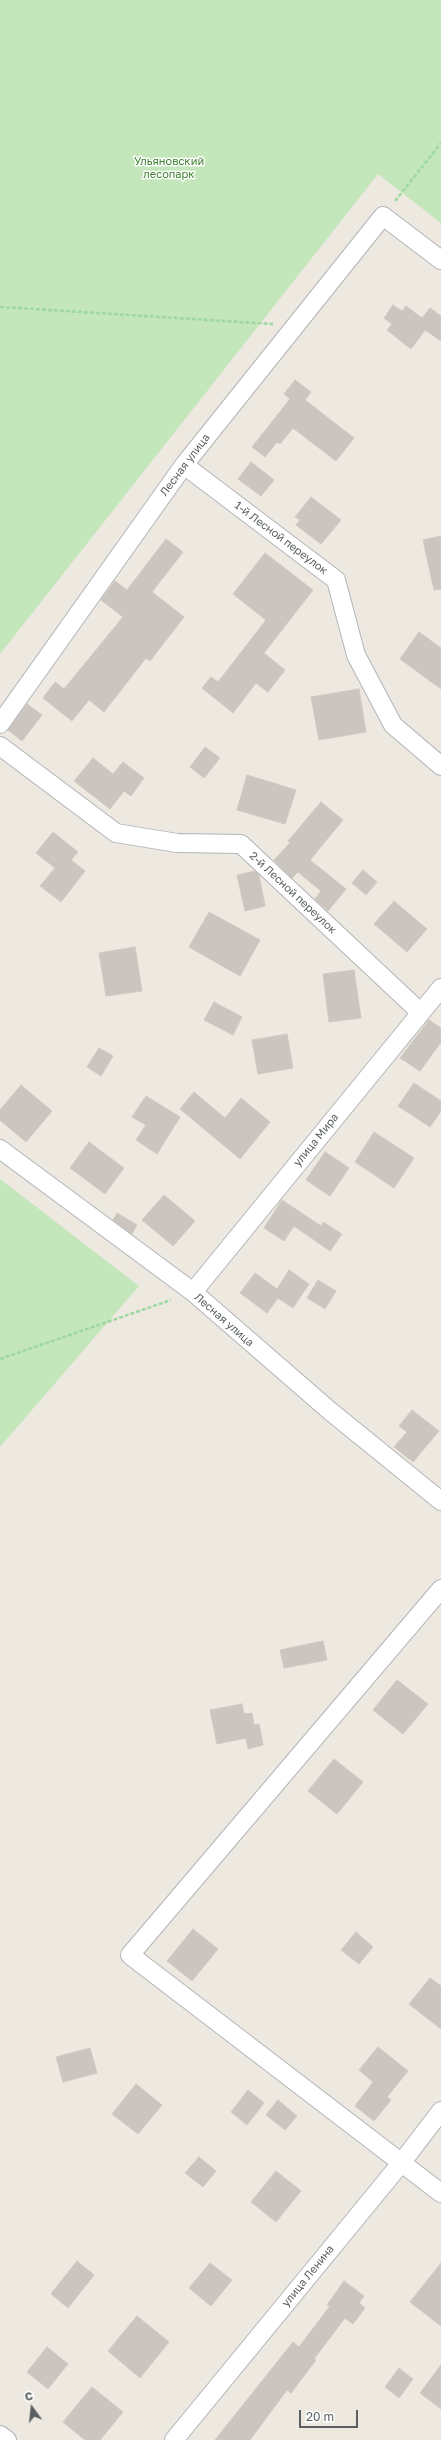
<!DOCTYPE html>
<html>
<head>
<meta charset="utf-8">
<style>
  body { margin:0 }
  #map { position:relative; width:441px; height:2440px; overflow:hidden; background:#ede8e0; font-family:"Golos Text",sans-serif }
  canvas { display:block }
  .north { position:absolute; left:12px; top:2388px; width:40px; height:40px; -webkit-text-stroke:3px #fff; paint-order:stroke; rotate:345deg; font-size:11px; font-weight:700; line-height:16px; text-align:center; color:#595f62 }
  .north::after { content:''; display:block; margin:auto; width:14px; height:18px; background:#595f62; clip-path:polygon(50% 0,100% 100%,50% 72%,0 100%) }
  .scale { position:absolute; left:299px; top:2410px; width:59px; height:18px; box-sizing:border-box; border:2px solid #595f62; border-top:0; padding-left:5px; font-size:12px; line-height:14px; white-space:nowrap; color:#595f62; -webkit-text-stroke:3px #fff; paint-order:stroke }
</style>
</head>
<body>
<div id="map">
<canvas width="441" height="2440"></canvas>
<div class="north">С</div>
<div class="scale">20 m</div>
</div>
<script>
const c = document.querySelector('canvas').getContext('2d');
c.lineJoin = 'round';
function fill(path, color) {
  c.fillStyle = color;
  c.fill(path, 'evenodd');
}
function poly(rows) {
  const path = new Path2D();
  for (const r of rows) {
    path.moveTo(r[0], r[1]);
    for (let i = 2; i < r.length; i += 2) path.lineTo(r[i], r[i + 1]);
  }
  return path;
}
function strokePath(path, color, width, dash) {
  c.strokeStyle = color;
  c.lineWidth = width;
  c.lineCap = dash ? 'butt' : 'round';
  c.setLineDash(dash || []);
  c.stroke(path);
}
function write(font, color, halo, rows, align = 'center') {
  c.font = font + ' "Golos Text",sans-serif';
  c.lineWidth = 3;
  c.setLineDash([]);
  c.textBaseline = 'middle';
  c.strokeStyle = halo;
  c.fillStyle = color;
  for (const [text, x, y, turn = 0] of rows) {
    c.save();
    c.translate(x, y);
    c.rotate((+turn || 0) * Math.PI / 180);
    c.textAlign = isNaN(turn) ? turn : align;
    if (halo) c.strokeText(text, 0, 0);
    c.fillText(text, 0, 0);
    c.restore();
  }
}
fill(poly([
  [0,0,441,0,441,223,378,174,0,654],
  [0,1179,139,1286,0,1447]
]), '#c4e6bb');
const building = poly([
  [393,305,402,311,406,306,422,318,430,308,441,316,441,341,425,330,411,349,387,330,392,324,384,318,393,305],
  [295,380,311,392,305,400,354,438,336,461,293,428,280,444,277,442,265,457,252,447,290,399,284,394,295,380],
  [251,462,274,480,261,496,238,479,251,462],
  [311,497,341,520,321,544,296,525,300,520,295,517,311,497],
  [441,536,441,589,434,590,423,540,441,536],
  [166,539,183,552,152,592,184,617,150,661,146,658,104,712,89,700,72,721,43,698,55,682,64,689,123,617,101,600,115,581,127,590,166,539],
  [265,553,313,590,264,653,285,670,268,692,256,683,233,713,202,688,211,677,218,682,266,620,233,594,265,553],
  [419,632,441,648,441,689,400,659,419,632],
  [359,689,366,732,319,740,311,697,359,689],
  [27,704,42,715,22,741,8,730,27,704],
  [205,747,220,758,204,778,190,767,205,747],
  [93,758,113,774,123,762,144,778,131,796,124,791,110,809,74,781,93,758],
  [247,775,296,790,285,824,237,810,247,775],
  [321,802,343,820,310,860,346,889,328,911,315,899,321,891,298,872,292,878,274,860,290,843,288,841,321,802],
  [53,832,78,852,71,860,85,871,61,902,40,886,55,868,36,853,53,832],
  [363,870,377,882,366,895,352,883,363,870],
  [255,871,259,875,265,906,245,911,237,875,255,871],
  [394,901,427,929,407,952,374,924,394,901],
  [209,912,260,940,240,976,189,947,209,912],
  [135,947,142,991,106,996,99,953,135,947],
  [354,970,361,1018,329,1022,323,974,354,970],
  [214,1002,242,1017,233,1035,204,1020,214,1002],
  [429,1020,441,1028,441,1042,420,1071,400,1058,429,1020],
  [287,1034,293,1068,258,1074,252,1040,287,1034],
  [99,1048,113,1056,101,1076,87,1067,99,1048],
  [414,1083,441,1101,441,1111,430,1127,398,1106,414,1083],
  [21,1085,52,1111,26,1142,0,1120,0,1110,21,1085],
  [194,1092,225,1118,241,1098,270,1122,240,1159,180,1109,194,1092],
  [146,1096,180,1117,157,1154,136,1140,146,1125,132,1117,146,1096],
  [374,1132,414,1158,394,1188,355,1162,374,1132],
  [89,1142,124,1168,105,1194,70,1168,89,1142],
  [325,1152,349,1168,330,1196,306,1180,325,1152],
  [164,1195,195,1221,173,1246,142,1220,164,1195],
  [282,1200,321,1226,323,1222,342,1234,330,1251,294,1226,284,1241,264,1228,282,1200],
  [117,1213,137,1225,132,1234,113,1220,117,1213],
  [289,1270,309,1284,293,1308,278,1298,267,1313,240,1293,255,1273,277,1289,289,1270],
  [318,1280,336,1291,325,1309,307,1298,318,1280],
  [412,1410,439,1431,413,1462,394,1447,407,1432,399,1426,412,1410],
  [323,1641,327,1660,284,1668,280,1650,323,1641],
  [397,1680,428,1704,403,1734,373,1710,397,1680],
  [242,1704,244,1714,252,1713,254,1725,259,1724,263,1745,248,1749,246,1738,217,1744,210,1710,242,1704],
  [334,1759,363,1782,337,1814,308,1791,334,1759],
  [193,1929,218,1949,192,1981,167,1961,193,1929],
  [356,1932,373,1947,359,1964,341,1950,356,1932],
  [430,1978,441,1986,441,2029,409,2004,430,1978],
  [378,2047,408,2071,387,2097,391,2100,374,2121,355,2106,373,2082,359,2070,378,2047],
  [90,2048,97,2073,63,2082,56,2057,90,2048],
  [136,2084,162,2105,138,2134,112,2114,136,2084],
  [248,2090,264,2103,247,2125,231,2112,248,2090],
  [278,2100,297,2116,285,2130,266,2115,278,2100],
  [199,2157,216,2171,203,2187,185,2173,199,2157],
  [276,2171,301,2191,276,2222,251,2202,276,2171],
  [77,2261,94,2275,68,2308,51,2294,77,2261],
  [210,2263,232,2280,211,2306,189,2288,210,2263],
  [441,2263,441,2326,410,2302,441,2263],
  [344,2281,364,2296,359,2303,365,2308,353,2324,345,2318,314,2359,316,2360,291,2393,287,2390,250,2440,215,2440,293,2342,299,2347,330,2306,327,2305,344,2281],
  [137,2316,169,2342,140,2378,108,2351,137,2316],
  [47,2347,68,2364,48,2389,27,2372,47,2347],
  [441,2365,441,2409,420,2393,441,2365],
  [399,2368,413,2379,399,2398,385,2387,399,2368],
  [92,2387,123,2412,100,2440,85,2440,63,2422,92,2387]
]);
fill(building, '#cac5bf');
strokePath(building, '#d2c8bf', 1);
const street = poly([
  [184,465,336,580,356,655,393,725,441,766],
  [0,724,184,465,383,216,441,260],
  [0,746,116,833,177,843,241,844,420,1012],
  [0,1149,193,1292,330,1411,441,1501],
  [193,1292,441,988],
  [441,1589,130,1955,441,2193],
  [0,2435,7,2440],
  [174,2440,402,2162,441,2111]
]);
strokePath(street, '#b1b5b9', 20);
strokePath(poly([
  [395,201,441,143],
  [0,307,273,324],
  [0,1359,171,1300]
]), '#9ed8a1', 2.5, [4, 2]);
strokePath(street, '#fff', 18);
write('11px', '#3d8230', '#fff', [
  ["Ульяновский",169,162],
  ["лесопарк",169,175]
]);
write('11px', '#595f62', '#fff', [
  ["Лесная улица",185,465,-53],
  ["1-й Лесной переулок",281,538,37],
  ["2-й Лесной переулок",293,893,43],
  ["улица Мира",316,1140,-51],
  ["Лесная улица",224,1320,41],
  ["улица Ленина",308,2276,-51]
]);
</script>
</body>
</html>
